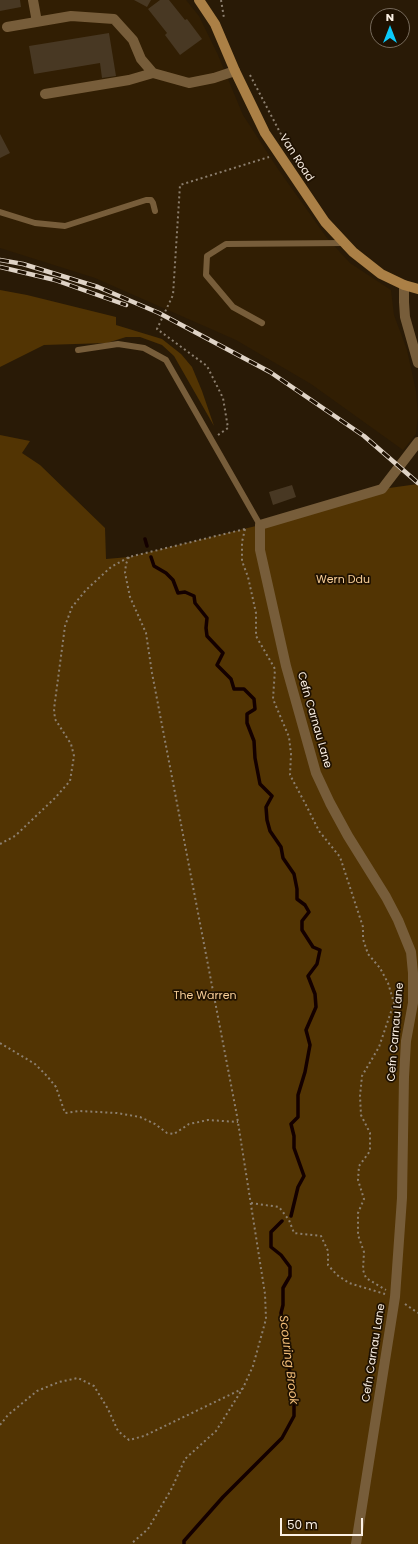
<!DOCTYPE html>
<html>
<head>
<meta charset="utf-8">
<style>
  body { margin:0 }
  #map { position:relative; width:418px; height:1544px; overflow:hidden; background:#291a06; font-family:Poppins,sans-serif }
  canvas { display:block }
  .north { position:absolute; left:370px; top:8px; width:40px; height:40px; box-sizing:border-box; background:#1f1101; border:1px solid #776b5c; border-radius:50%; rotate:0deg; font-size:11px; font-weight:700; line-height:16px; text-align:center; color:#fcf1e5 }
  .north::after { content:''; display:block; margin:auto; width:14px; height:18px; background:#0bcafa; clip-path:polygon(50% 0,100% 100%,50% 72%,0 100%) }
  .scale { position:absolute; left:280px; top:1518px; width:83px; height:18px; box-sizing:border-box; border:2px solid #fcf1e5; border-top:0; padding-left:5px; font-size:12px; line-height:14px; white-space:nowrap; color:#fcf1e5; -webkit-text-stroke:3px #1f1101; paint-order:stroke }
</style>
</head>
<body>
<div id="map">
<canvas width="418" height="1544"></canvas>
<div class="north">N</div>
<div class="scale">50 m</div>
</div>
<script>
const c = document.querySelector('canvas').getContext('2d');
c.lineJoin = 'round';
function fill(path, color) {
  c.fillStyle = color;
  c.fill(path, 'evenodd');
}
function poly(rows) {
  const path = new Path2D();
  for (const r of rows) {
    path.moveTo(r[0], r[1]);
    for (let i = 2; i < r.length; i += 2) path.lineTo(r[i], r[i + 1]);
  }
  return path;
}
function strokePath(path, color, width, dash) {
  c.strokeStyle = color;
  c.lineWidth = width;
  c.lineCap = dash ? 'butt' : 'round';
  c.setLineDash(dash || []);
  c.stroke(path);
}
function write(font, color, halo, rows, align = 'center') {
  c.font = font + ' Poppins,sans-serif';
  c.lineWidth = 3.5;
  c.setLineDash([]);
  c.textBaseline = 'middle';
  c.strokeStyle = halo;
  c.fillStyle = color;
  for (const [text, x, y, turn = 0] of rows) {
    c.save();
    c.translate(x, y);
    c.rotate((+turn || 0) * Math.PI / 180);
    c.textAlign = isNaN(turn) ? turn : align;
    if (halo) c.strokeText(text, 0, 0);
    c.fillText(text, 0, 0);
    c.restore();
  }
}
fill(poly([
  [0,0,186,0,199,16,218,55,243,115,278,169,327,238,350,263,391,290,394,315,407,350,416,391,418,415,416,434,403,450,311,384,236,340,95,278,0,248]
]), '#311e03');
fill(poly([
  [0,290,27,295,116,317,116,325,162,339,181,354,192,367,202,391,214,426,174,356,162,345,140,337,126,337,107,343,44,345,0,367],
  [0,435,30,441,22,453,40,465,105,528,106,559,129,557,260,525,382,489,418,484,418,1544,0,1544]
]), '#523403');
strokePath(poly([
  [145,539,147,546],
  [151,557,154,566,166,573,173,580,178,593,185,592,194,596,195,603,207,618,206,628,207,636,223,653,217,665,231,679,234,689,244,689,254,699,255,709,247,714,247,723,254,741,255,758,260,784,272,796,266,807,267,820,270,831,281,847,283,858,294,874,297,889,297,899,305,905,309,912,302,921,302,930,313,947,320,950,317,964,308,976,315,994,316,1007,306,1030,310,1045,305,1072,298,1095,298,1117,291,1124,294,1136,294,1148,304,1176,298,1187,291,1216],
  [184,1544,184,1541,223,1497,282,1438,294,1416,294,1399,281,1313,283,1305,283,1288,290,1276,290,1267,281,1255,271,1247,271,1232,282,1221]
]), '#140000', 3.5);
fill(poly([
  [0,0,20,0,21,7,0,11],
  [134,0,151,0,147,7],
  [160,0,169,0,185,20,187,19,202,39,180,55,165,35,167,33,148,9],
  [109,33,116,76,102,78,100,63,34,74,29,46],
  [0,134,10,153,0,158],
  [292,485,296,497,273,505,269,492]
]), '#483823');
strokePath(poly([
  [221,0,224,18],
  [250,75,284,140],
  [218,435,228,428,223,398,207,366,157,329,173,295,180,185,269,157],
  [245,529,242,542,242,561,248,577,256,613,256,636,275,669,273,699,289,737,291,754,290,775,306,805,319,831,340,857,363,927,363,939,368,954,380,968,388,983,394,1003,379,1047,362,1076,360,1096,361,1115,370,1133,370,1151,359,1166,358,1180,364,1199,358,1213,358,1235,364,1252,363,1270,366,1278,386,1290],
  [129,557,126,564,125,573,130,597,146,633,152,673,237,1116,265,1294,266,1319,253,1366,243,1388,216,1431,185,1459,172,1488,148,1529,131,1544],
  [0,844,15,836,55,798,70,781,74,756,71,744,55,719,54,709,65,626,72,607,86,590,99,578,111,567,129,557,245,529],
  [0,1043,35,1064,47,1076,56,1087,65,1113,79,1111,117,1113,140,1117,155,1124,167,1133,174,1134,189,1124,199,1122,208,1120,238,1122],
  [251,1203,279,1207,289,1220,294,1233,321,1236,328,1251,328,1265,337,1275,349,1283,385,1294],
  [405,1304,418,1313],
  [0,1425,8,1415,37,1391,59,1382,78,1378,94,1386,108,1409,118,1431,129,1440,144,1436,242,1389]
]), '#8c7f6f', 2, [2, 3]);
strokePath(poly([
  [0,212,35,223,65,226,146,200,151,200,153,203,155,211],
  [262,323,233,307,206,275,207,256,226,244,344,243],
  [78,350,118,344,144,348,166,360,260,525]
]), '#775d3a', 6);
strokePath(poly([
  [33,0,37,22],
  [7,27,71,16,114,19,133,40,141,59,153,73,189,83,214,78,235,71],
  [45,94,129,80,153,73],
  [404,285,404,302,405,317,418,363],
  [356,1544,395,1297,402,1198,404,1077,406,1041,413,1003,413,973,411,952,398,920,386,897,348,836,330,803,316,773,286,666,260,550,260,525,382,489,418,442]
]), '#775d3a', 10);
strokePath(poly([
  [199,0,215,24,235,71,265,133,325,222,353,252,381,274,404,285,418,289]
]), '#ab8046', 10);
const rail = poly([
  [0,260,23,264,98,287,159,313,270,372,364,436,418,483],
  [0,267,55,280,126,305]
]);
strokePath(rail, '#dfd3c6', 4.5);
strokePath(rail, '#1f1101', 3, [9]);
write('11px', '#fcf1e5', '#1f1101', [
  ["Van Road",296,158,57],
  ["Cefn Carnau Lane",314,720,74],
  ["Cefn Carnau Lane",396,1032,-85],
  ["Cefn Carnau Lane",374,1353,-81]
]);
write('11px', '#f7cd97', '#1f1101', [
  ["Wern Ddu",343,580],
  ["The Warren",205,996]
]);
write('italic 12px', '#f2bd78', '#1f1101', [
  ["Scouring Brook",288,1360,83]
]);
</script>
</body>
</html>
